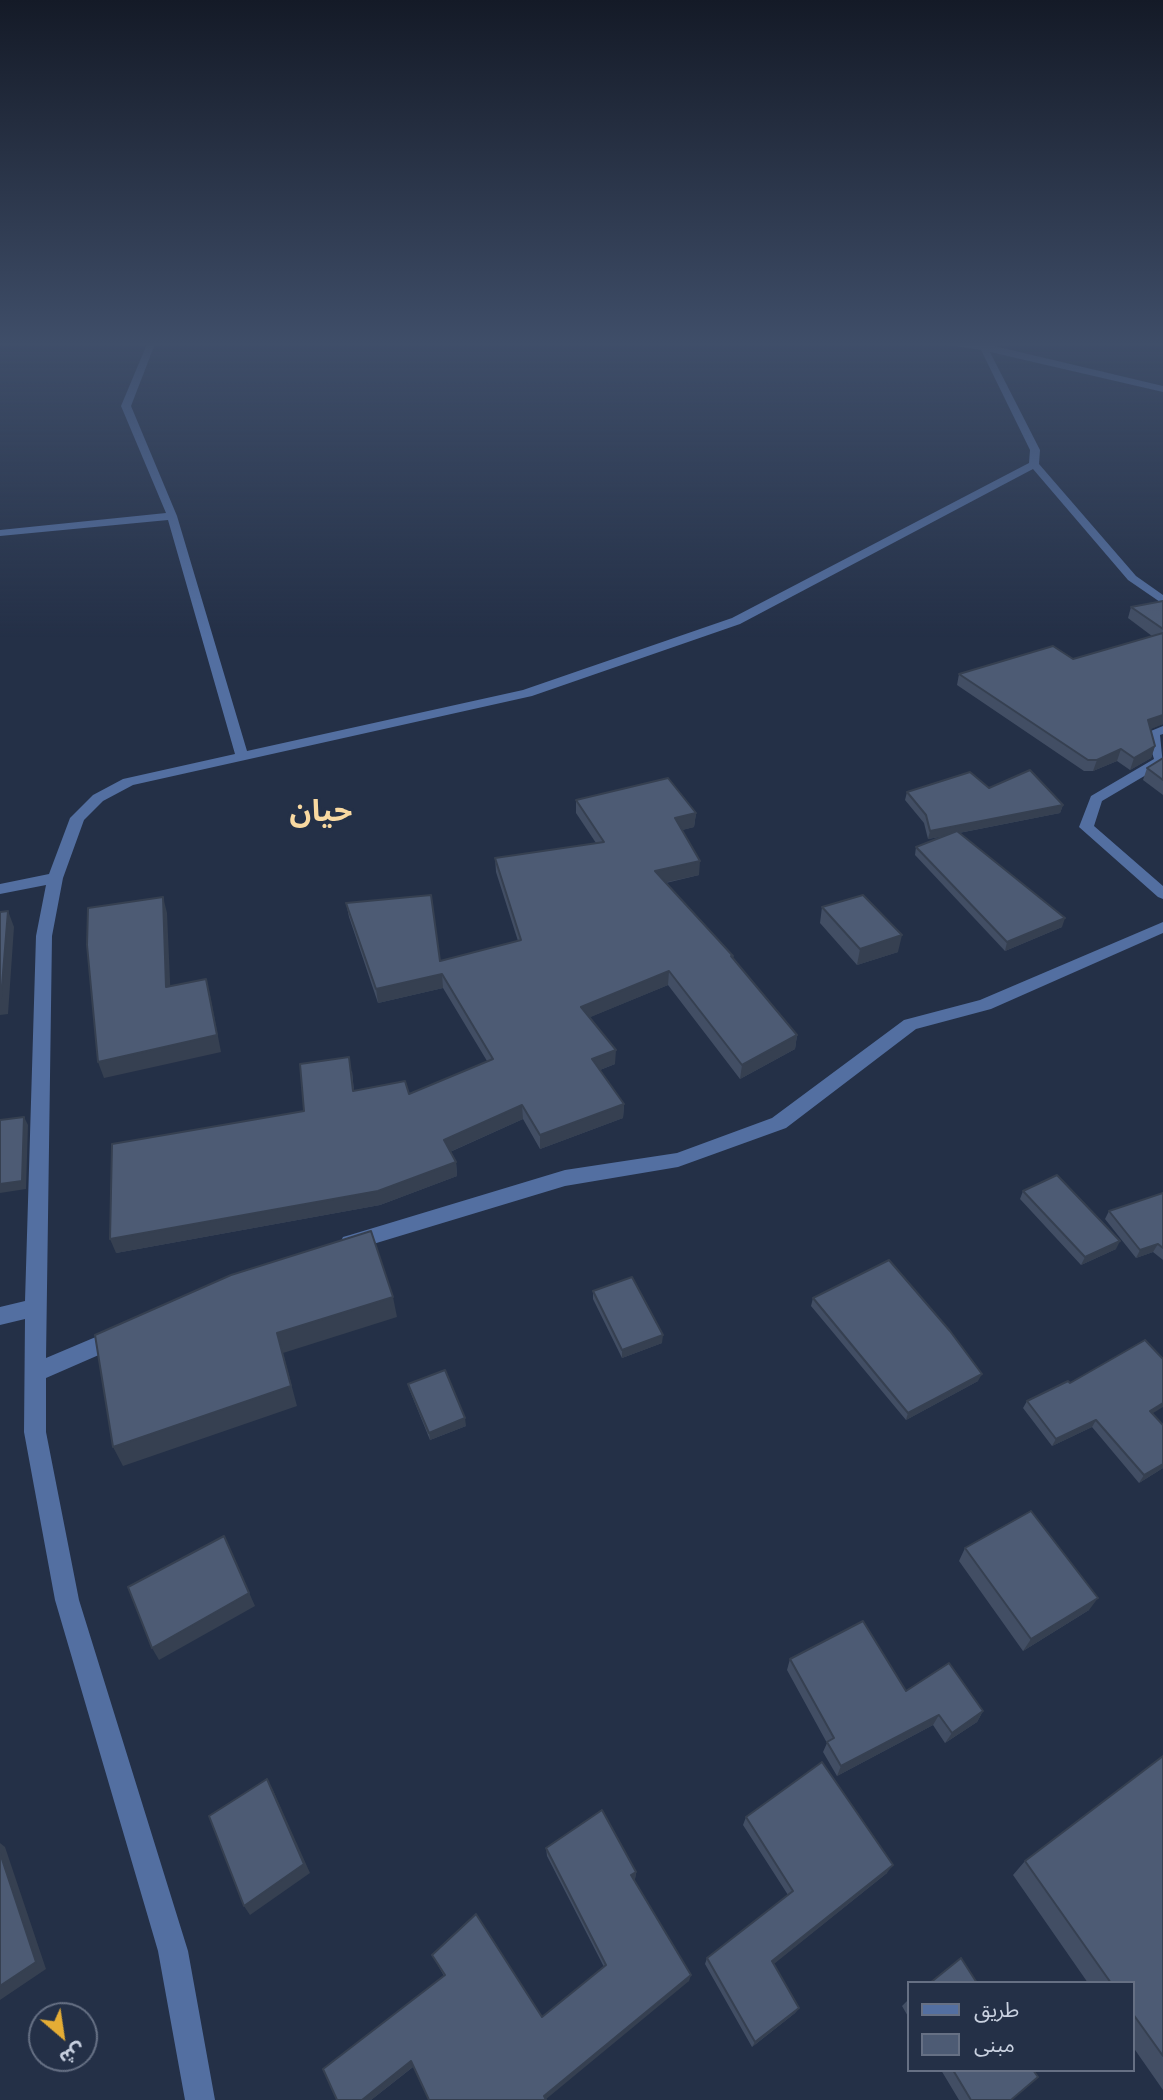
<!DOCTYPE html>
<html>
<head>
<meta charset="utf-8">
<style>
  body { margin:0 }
  #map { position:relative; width:1163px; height:2100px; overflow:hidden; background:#243047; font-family:Karla,"Noto Sans Arabic",sans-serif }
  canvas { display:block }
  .legend { position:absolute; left:907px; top:1981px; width:228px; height:91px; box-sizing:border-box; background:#243047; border:2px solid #667084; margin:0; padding:9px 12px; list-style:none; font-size:21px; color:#c9d1e0 }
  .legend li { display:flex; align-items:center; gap:14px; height:35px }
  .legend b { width:35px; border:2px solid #667084 }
  .north { position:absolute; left:28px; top:2002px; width:70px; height:70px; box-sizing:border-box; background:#243047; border:2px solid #667084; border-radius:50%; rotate:151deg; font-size:19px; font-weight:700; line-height:28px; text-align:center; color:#c9d1e0 }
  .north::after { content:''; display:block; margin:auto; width:24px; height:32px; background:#e5ad35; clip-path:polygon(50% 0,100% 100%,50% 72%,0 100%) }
</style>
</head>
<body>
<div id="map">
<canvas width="1163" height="2100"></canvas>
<ul class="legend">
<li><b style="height:9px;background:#536fa1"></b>طريق</li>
<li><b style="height:19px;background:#4d5b74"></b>مبنى</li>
</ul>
<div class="north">ش</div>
</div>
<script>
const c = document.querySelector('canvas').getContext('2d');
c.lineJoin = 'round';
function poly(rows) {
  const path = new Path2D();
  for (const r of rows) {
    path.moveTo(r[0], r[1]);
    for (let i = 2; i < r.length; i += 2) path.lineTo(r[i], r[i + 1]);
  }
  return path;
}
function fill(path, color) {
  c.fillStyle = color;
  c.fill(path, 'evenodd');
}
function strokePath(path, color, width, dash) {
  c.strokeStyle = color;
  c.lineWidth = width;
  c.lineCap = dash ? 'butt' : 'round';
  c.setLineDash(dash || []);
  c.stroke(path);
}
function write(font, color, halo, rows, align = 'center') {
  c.font = font + ' Karla,"Noto Sans Arabic",sans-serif';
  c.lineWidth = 6;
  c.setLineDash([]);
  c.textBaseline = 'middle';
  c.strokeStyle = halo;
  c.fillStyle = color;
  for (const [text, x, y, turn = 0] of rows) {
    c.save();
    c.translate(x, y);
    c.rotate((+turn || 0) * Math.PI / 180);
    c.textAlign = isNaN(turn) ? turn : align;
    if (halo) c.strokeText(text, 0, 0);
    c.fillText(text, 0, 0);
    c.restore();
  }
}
fill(poly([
  [147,344,155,344,131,406,177,516,247,751,523,690,732,618,1029,463,1030,450,981,350,941,344,986,344,1163,386,1163,392,990,352,1040,450,1039,464,1136,576,1163,595,1163,604,1128,580,1033,469,740,624,532,696,133,785,103,801,84,820,63,878,52,936,46,1358,117,1328,124,1330,128,1337,124,1344,46,1378,46,1432,79,1600,188,1951,215,2100,185,2100,158,1951,55,1600,24,1432,25,1319,0,1325,0,1307,25,1301,36,936,46,885,0,894,0,884,49,874,70,818,93,795,123,779,235,754,168,520,0,536,0,530,166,513,121,406,147,344],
  [1163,726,1163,734,1160,735,1163,765,1102,801,1094,826,1163,886,1163,899,1158,897,1079,827,1091,796,1154,759,1146,733,1163,726],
  [1163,922,1163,933,991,1009,916,1029,786,1128,678,1167,565,1186,350,1251,343,1249,340,1243,343,1237,350,1235,565,1170,677,1153,772,1118,904,1020,980,1000,1163,922]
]), '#536fa1');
fill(poly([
  [1163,601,1163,724,1150,729,1155,746,1151,758,1130,770,1117,761,1093,771,1084,771,957,685,959,674,1073,659,1152,636,1128,618,1131,607],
  [1163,758,1163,795,1143,780,1147,768],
  [989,788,1063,805,1060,813,959,833,1062,927,1005,951,915,855,916,847,945,836,928,839,924,823,905,800,907,792],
  [576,800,696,813,694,827,682,830,699,875,666,883,733,959,797,1035,795,1049,740,1079,668,985,590,1017,615,1064,600,1070,624,1104,623,1118,540,1149,523,1119,450,1152,456,1162,457,1176,380,1205,116,1253,304,1111,352,1071,354,1091,409,1094,487,1061,443,988,378,1003,349,917,346,903,440,961,518,941,496,872,495,858,596,843,576,813],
  [822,907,898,952,857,965,820,923],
  [1023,1191,1116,1249,1081,1265,1020,1199],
  [1163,1193,1163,1260,1153,1252,1136,1258,1105,1219,1109,1211],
  [593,1291,662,1343,622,1358,593,1299],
  [813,1298,978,1381,906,1420,811,1306],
  [1070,1383,1152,1414,1163,1468,1139,1483,1092,1427,1052,1446,1023,1408,1027,1401],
  [408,1384,466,1426,430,1440,410,1391],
  [965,1548,1089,1610,1023,1651,959,1561],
  [790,1659,906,1691,983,1711,977,1722,945,1743,933,1725,837,1776,823,1752,827,1743,787,1670],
  [1163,1756,1163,2090,1133,2047,1133,1983,1088,1983,1013,1875,1025,1861],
  [746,1817,887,1873,773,1964,799,2008,795,2013,752,2047,705,1964,707,1958,788,1895,743,1825],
  [546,1848,636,1872,635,1879,634,1880,689,1981,413,2067,371,2100,337,2100,444,1976,432,1955,542,2017,604,1967,547,1856],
  [909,1999,909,2018,902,2006],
  [941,2070,1033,2070,1011,2100,959,2100]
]), '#424e64');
fill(poly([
  [1163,715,1163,724,1144,732,1148,720],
  [1155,746,1151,758,1130,770,1134,758],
  [1121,749,1117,761,1093,771,1097,760],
  [1063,805,1060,813,928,839,930,831],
  [696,813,694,827,674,832,675,818],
  [700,861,699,875,654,885,655,871],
  [163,897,167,913,171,1003,166,987],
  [8,911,14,927,8,1014,0,1015,0,998],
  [1065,918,1062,927,1005,951,1007,942],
  [902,935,898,952,857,965,860,949],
  [669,971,668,985,581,1021,581,1007],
  [442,974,443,988,378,1003,376,989],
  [206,979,210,995,221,1052,104,1078,98,1062],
  [797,1035,795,1049,740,1079,742,1065],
  [616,1050,615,1064,592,1073,592,1059],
  [624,1104,623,1118,540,1149,540,1135],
  [522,1105,523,1119,445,1154,444,1140],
  [24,1117,28,1125,26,1189,0,1193,0,1184],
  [456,1162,457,1176,380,1205,116,1253,110,1239],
  [1120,1241,1116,1249,1081,1265,1085,1257],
  [1158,1244,1153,1252,1136,1258,1140,1250],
  [393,1297,397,1317,283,1353,297,1406,123,1466,113,1447,277,1333],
  [663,1335,662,1343,622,1358,622,1350],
  [982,1374,978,1381,906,1420,908,1413],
  [1163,1403,1163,1407,1145,1418,1150,1411],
  [465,1418,466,1426,430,1440,429,1433],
  [1096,1420,1092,1427,1052,1446,1056,1439],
  [1163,1464,1163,1468,1139,1483,1144,1475],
  [224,1536,255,1606,159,1660,152,1648],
  [1098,1598,1089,1610,1023,1651,1031,1639],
  [983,1711,977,1722,945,1743,952,1733],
  [939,1715,933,1725,837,1776,841,1766],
  [267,1779,273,1790,310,1873,250,1915,244,1906],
  [0,1843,5,1847,46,1969,0,2000],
  [893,1865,887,1873,769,1968,772,1961],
  [636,1872,635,1879,630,1882,631,1875],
  [691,1975,689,1981,545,2100,544,2096],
  [799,2008,795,2013,752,2047,755,2042],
  [411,2061,414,2066,371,2100,362,2100]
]), '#364051');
const building = poly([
  [1163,601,1163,629,1131,607,1163,601],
  [1163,633,1163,715,1148,720,1155,746,1134,758,1121,749,1097,760,1088,760,959,674,1053,646,1073,659,1163,633],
  [1163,758,1163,780,1147,768,1163,758],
  [1030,770,1063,805,930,831,926,815,907,792,970,772,989,788,1030,770],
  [668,778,696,813,675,818,700,861,655,871,733,956,731,956,797,1035,742,1065,669,971,581,1007,616,1050,592,1059,624,1104,540,1135,522,1105,444,1140,456,1162,378,1191,110,1239,112,1144,304,1111,300,1064,349,1057,353,1091,405,1081,409,1094,493,1059,442,974,376,989,346,903,431,895,440,961,521,940,495,858,604,842,576,800,668,778],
  [957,831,1065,918,1007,942,916,847,957,831],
  [863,895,902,935,860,949,822,907,863,895],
  [163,897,166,987,206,979,217,1035,98,1062,87,945,88,908,163,897],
  [8,911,1,998,0,998,0,912,8,911],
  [24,1117,22,1181,0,1184,0,1120,24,1117],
  [1057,1175,1120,1241,1085,1257,1023,1191,1057,1175],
  [1163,1193,1163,1248,1158,1244,1140,1250,1109,1211,1163,1193],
  [371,1231,393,1297,277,1333,291,1386,113,1447,95,1335,231,1275,371,1231],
  [889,1260,950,1331,982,1374,908,1413,813,1298,889,1260],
  [632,1277,663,1335,622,1350,593,1291,632,1277],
  [1145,1340,1163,1359,1163,1403,1150,1411,1163,1425,1163,1464,1144,1475,1096,1420,1056,1439,1027,1401,1068,1381,1070,1383,1145,1340],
  [445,1370,465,1418,429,1433,408,1384,445,1370],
  [1031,1511,1098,1598,1031,1639,965,1548,1031,1511],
  [224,1536,249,1593,152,1648,128,1587,224,1536],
  [863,1621,906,1691,949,1663,983,1711,952,1733,939,1715,841,1766,827,1742,834,1738,790,1659,863,1621],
  [1163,1756,1163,2056,1133,2014,1133,1983,1111,1983,1025,1861,1163,1756],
  [822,1762,893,1865,772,1961,799,2008,755,2042,707,1958,793,1891,746,1817,822,1762],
  [267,1779,304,1864,244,1906,209,1816,267,1779],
  [602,1810,636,1872,631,1875,691,1975,544,2096,546,2100,429,2100,411,2061,362,2100,337,2100,323,2069,445,1975,432,1955,476,1914,542,2017,606,1965,546,1848,602,1810],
  [0,1853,36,1962,0,1986,0,1853],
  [961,1958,977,1983,930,1983,961,1958],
  [953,2070,1033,2070,1038,2077,1011,2100,971,2100,953,2070]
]);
fill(building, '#4d5b74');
strokePath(building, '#364051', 2);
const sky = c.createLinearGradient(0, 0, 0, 638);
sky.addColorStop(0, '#141a27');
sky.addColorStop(0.54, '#3f4e69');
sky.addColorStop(1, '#3f4e6900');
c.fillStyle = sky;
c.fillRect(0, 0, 1163, 638);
write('bold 30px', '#f9d9a1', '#243047', [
  ["حيان",321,812]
]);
</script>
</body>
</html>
